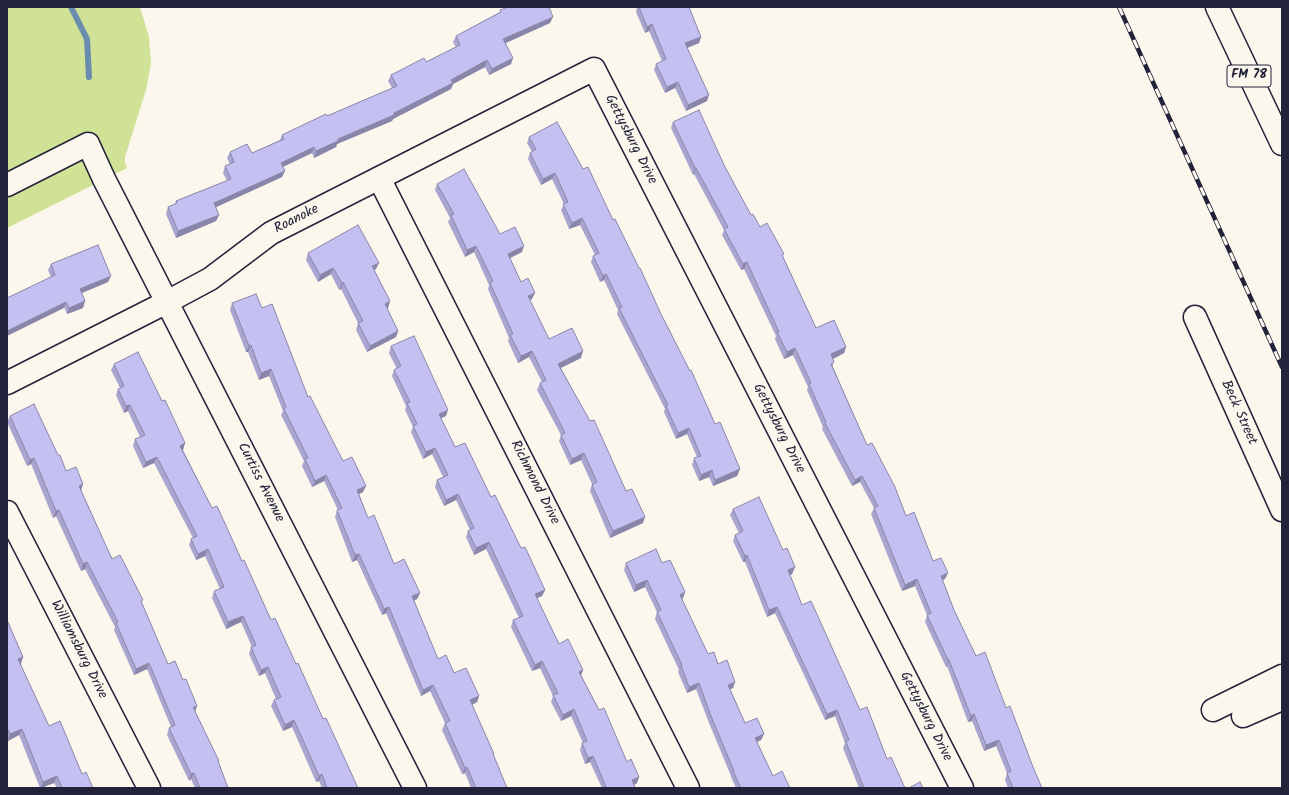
<!DOCTYPE html>
<html>
<head>
<meta charset="utf-8">
<style>
  body { margin:0 }
  #map { position:relative; width:1289px; height:795px; overflow:hidden; background:#fbf7ec; font-family:Kalam,sans-serif }
  canvas { display:block }
  .frame { position:absolute; inset:0; border:8px solid #22223b; pointer-events:none }
</style>
</head>
<body>
<div id="map">
<canvas width="1289" height="795"></canvas>
<div class="frame"></div>
</div>
<script>
const c = document.querySelector('canvas').getContext('2d');
c.lineJoin = 'round';
function fill(path, color) {
  c.fillStyle = color;
  c.fill(path, 'evenodd');
}
function poly(rows) {
  const path = new Path2D();
  for (const r of rows) {
    path.moveTo(r[0], r[1]);
    for (let i = 2; i < r.length; i += 2) path.lineTo(r[i], r[i + 1]);
  }
  return path;
}
function strokePath(path, color, width, dash) {
  c.strokeStyle = color;
  c.lineWidth = width;
  c.lineCap = dash ? 'butt' : 'round';
  c.setLineDash(dash || []);
  c.stroke(path);
}
function write(font, color, halo, rows, align = 'center') {
  c.font = font + ' Kalam,sans-serif';
  c.lineWidth = 3;
  c.setLineDash([]);
  c.textBaseline = 'middle';
  c.strokeStyle = halo;
  c.fillStyle = color;
  for (const [text, x, y, turn = 0] of rows) {
    c.save();
    c.translate(x, y);
    c.rotate((+turn || 0) * Math.PI / 180);
    c.textAlign = isNaN(turn) ? turn : align;
    if (halo) c.strokeText(text, 0, 0);
    c.fillText(text, 0, 0);
    c.restore();
  }
}
fill(poly([
  [7,7,140,7,149,37,151,63,146,90,125,157,125,163,127,168,7,228]
]), '#cfe296');
strokePath(poly([
  [71,7,87,39,89,77]
]), '#6a8cae', 6);
const minor = poly([
  [379,178,688,788],
  [7,185,88,144,104,179,415,788],
  [1195,317,1282,510],
  [7,383,167,302,210,279,271,233,594,69,962,788],
  [7,512,149,788],
  [1213,710,1282,676],
  [1243,716,1282,699]
]);
const major = poly([
  [1217,7,1282,144]
]);
strokePath(minor, '#22223b', 25);
strokePath(major, '#22223b', 25);
strokePath(minor, '#fbf7ec', 22);
strokePath(major, '#fbf7ec', 22);
const rail = poly([
  [1119,7,1282,367]
]);
strokePath(rail, '#22223b', 4.5);
strokePath(rail, '#fbf7ec', 3, [9]);
fill(poly([
  [637,7,689,7,701,37,699,43,687,48,707,101,686,111,675,88,665,93,654,70,656,64,662,61,649,31,645,33,636,12],
  [500,10,550,23,506,43,511,64,489,75,485,67,453,84,451,89,393,119,392,121,337,144,336,147,314,158,312,153,283,167,282,177,216,207,219,215,216,221,176,238,166,214,168,207,175,204,176,201,227,181,223,173,225,166,230,164,227,158,230,152,252,153,280,140,282,135,392,88,388,81,391,75,426,62,456,47,453,42,456,36,500,12],
  [673,122,725,167,751,215,783,257,816,328,846,347,844,353,833,359,833,367,867,445,906,516,933,561,945,579,942,580,954,610,976,656,1006,708,1042,788,1008,788,1005,780,1007,773,996,746,984,751,972,721,968,722,947,666,946,667,925,622,927,615,915,586,902,591,871,514,874,508,860,482,852,486,822,429,823,427,807,390,808,387,793,355,784,359,775,339,776,336,744,269,741,270,722,235,724,230,694,174,693,175,671,128],
  [529,137,583,169,613,220,661,314,715,424,740,469,737,476,713,486,709,477,699,481,692,465,694,458,697,457,687,434,676,439,664,412,665,409,617,314,618,310,604,280,600,282,591,262,593,256,595,255,580,225,569,229,561,210,564,204,552,179,541,185,528,159,530,153,532,152,527,143],
  [437,184,500,234,522,252,510,258,521,282,532,299,530,300,549,339,581,358,561,368,626,491,643,523,610,538,590,491,592,484,581,460,570,465,559,441,561,435,537,390,540,383,542,382,529,357,518,363,508,341,509,338,488,289,489,285,474,252,465,257,448,222,450,218,435,190],
  [308,253,376,269,374,270,390,301,388,308,387,308,398,331,396,337,367,352,356,330,358,323,341,289,339,290,331,274,318,282,306,260],
  [51,264,108,282,82,293,85,301,83,308,67,314,48,270],
  [232,303,262,308,308,397,343,461,363,492,359,494,368,518,394,564,420,593,417,599,414,601,438,659,479,696,477,702,472,705,494,754,494,756,507,788,471,788,465,773,462,774,442,730,445,723,430,691,421,696,386,613,382,615,357,560,352,562,335,517,337,510,338,510,324,481,312,487,302,466,304,461,281,415,283,411,269,376,259,380,248,352,246,352,230,310],
  [391,346,446,416,441,418,455,447,491,497,521,548,545,590,542,596,537,598,559,644,583,670,581,675,599,710,627,762,639,777,637,783,634,785,635,788,602,788,590,762,585,764,580,750,582,743,583,743,571,716,561,721,551,702,553,696,540,668,532,671,511,627,513,620,519,618,486,549,474,555,466,537,468,531,470,530,456,500,444,506,435,487,437,480,443,477,432,454,423,459,411,432,413,427,405,410,406,406,392,376,394,370,397,369,389,353],
  [114,364,162,401,185,443,183,450,212,508,242,561,271,620,296,664,323,719,358,788,322,788,319,781,316,782,292,727,283,731,271,706,274,700,276,699,265,673,259,676,249,654,251,647,252,647,241,622,226,629,212,598,214,591,220,589,205,556,196,560,189,545,191,539,193,538,154,463,143,468,133,446,135,439,140,437,128,411,124,413,116,395,118,389,120,388,111,370],
  [10,416,58,455,66,471,83,484,81,490,112,559,142,604,168,664,195,711,218,763,228,788,195,788,191,779,189,781,167,735,169,728,171,727,147,669,134,675,114,630,115,627,85,569,81,571,56,516,53,518,31,464,27,466,7,422],
  [733,509,783,550,795,567,792,574,790,575,802,605,887,759,905,788,859,788,843,748,845,743,835,716,825,720,775,613,767,617,745,562,743,562,733,541,735,535,739,533,730,515],
  [626,563,662,563,685,592,683,598,682,599,708,654,735,682,733,688,730,689,745,723,764,734,761,740,757,742,773,776,790,788,736,788,731,777,731,776,709,723,696,689,687,693,678,672,679,670,655,619,657,612,645,587,634,592,624,570],
  [7,620,23,657,20,664,49,726,82,774,93,788,57,788,54,783,40,788,19,735,8,741,7,739]
]), '#a9a5d0');
fill(poly([
  [553,17,550,23,501,45,503,39],
  [652,24,649,31,645,33,647,27],
  [701,37,699,43,682,50,685,43],
  [513,58,511,64,489,75,492,69],
  [487,60,485,67,453,84,451,89,393,119,392,121,337,144,336,147,314,158,316,151,338,139,394,113,451,80],
  [678,82,675,88,665,93,667,87],
  [709,95,707,101,686,111,688,105],
  [314,147,312,153,278,169,281,163],
  [695,168,696,168,694,174,693,175],
  [285,171,282,177,212,209,214,203],
  [555,173,552,179,541,185,543,179],
  [219,215,216,221,176,238,178,231],
  [582,218,580,225,569,229,572,223],
  [476,246,474,252,465,257,467,250],
  [524,246,522,252,506,260,508,254],
  [747,262,744,269,741,270,743,264],
  [379,263,376,269,370,273,372,266],
  [333,268,331,274,318,282,320,275],
  [606,274,604,280,600,282,603,276],
  [111,276,108,282,77,295,80,289],
  [343,282,341,289,339,290,342,283],
  [535,293,532,299,526,302,528,296],
  [85,301,83,308,67,314,69,308],
  [390,301,388,308,382,311,385,304],
  [66,302,64,308,7,336,7,331],
  [398,331,396,337,367,352,370,346],
  [251,345,248,352,246,352,249,346],
  [846,347,844,353,829,361,831,354],
  [795,348,793,355,784,359,787,352],
  [532,351,529,357,518,363,521,356],
  [583,351,581,358,556,370,558,364],
  [271,369,269,376,259,380,261,373],
  [130,405,128,411,124,413,126,406],
  [448,410,446,416,437,420,439,414],
  [689,428,687,434,676,439,678,433],
  [185,443,183,450,178,452,180,446],
  [435,448,432,454,423,459,426,452],
  [584,453,581,460,570,465,572,459],
  [157,457,154,463,143,468,146,462],
  [34,458,31,464,27,466,30,460],
  [740,469,737,476,713,486,715,480],
  [712,470,709,477,699,481,701,475],
  [326,475,324,481,312,487,315,481],
  [862,476,860,482,852,486,855,480],
  [83,484,81,491,79,486],
  [366,486,363,492,355,496,357,490],
  [458,494,456,500,444,506,446,500],
  [59,510,56,516,53,518,56,511],
  [645,517,643,523,610,538,613,531],
  [489,542,486,549,474,555,476,548],
  [208,549,205,556,196,560,198,554],
  [359,554,357,560,352,562,355,555],
  [747,555,745,562,743,562,745,556],
  [87,562,85,569,81,571,83,564],
  [795,567,792,574,786,576,788,570],
  [948,573,945,579,938,582,941,576],
  [917,579,915,586,902,591,905,585],
  [647,580,645,587,634,592,636,585],
  [545,590,542,596,533,600,535,594],
  [685,592,683,598,678,601,680,595],
  [420,593,417,599,410,602,412,596],
  [389,607,386,613,382,615,384,609],
  [777,607,775,613,767,617,769,610],
  [243,616,241,622,226,629,228,622],
  [23,657,21,664,16,666,18,659],
  [948,660,949,660,947,666,946,667],
  [542,661,540,668,532,671,535,665],
  [149,663,147,669,134,675,136,669],
  [268,667,265,673,259,676,261,670],
  [583,670,581,676,579,672],
  [735,682,733,688,726,691,728,685],
  [699,683,696,689,687,693,689,687],
  [433,685,430,691,421,696,423,690],
  [479,696,477,702,468,707,470,700],
  [197,706,195,712,193,707],
  [574,709,571,716,561,721,563,715],
  [837,710,835,716,825,720,827,714],
  [974,714,972,721,968,722,971,716],
  [294,720,292,727,283,731,285,725],
  [22,729,19,735,8,741,10,734],
  [764,734,761,740,753,744,755,738],
  [999,740,996,746,984,751,986,745],
  [593,756,590,762,585,764,588,758],
  [467,767,465,773,462,774,465,768],
  [194,773,191,779,189,781,191,774],
  [322,774,319,781,316,782,319,776],
  [57,776,54,783,41,788,43,782],
  [639,777,637,783,630,787,632,780]
]), '#8a86a9');
const building = poly([
  [508,7,549,7,553,17,503,39,513,58,492,69,487,60,451,80,453,83,394,113,394,115,338,139,338,141,316,151,314,147,281,163,285,171,214,203,219,215,178,231,168,207,177,203,176,201,231,179,225,166,234,162,230,152,247,144,252,153,284,139,282,135,326,114,327,116,397,86,391,75,424,58,426,62,460,45,456,36,501,12,500,10,508,7],
  [639,7,689,7,701,37,685,43,709,95,688,105,678,82,667,87,656,64,666,59,652,24,647,27,639,7],
  [699,110,725,167,751,215,753,214,760,227,767,223,784,254,782,255,816,328,834,320,846,347,831,354,834,362,831,364,867,445,872,443,895,487,906,516,914,512,933,561,941,558,948,573,941,576,954,610,976,656,985,652,1006,708,1010,706,1033,767,1042,788,1013,788,1007,773,1011,771,999,740,986,745,974,714,971,716,949,660,948,660,927,615,931,613,917,579,905,585,874,508,878,506,862,476,855,480,825,423,826,422,809,384,811,383,795,348,787,352,777,332,779,332,747,262,743,264,724,229,728,227,696,168,695,168,673,122,699,110],
  [557,122,583,169,588,167,613,220,615,219,639,268,640,268,661,314,690,371,691,370,715,424,720,422,740,469,715,480,712,470,701,475,694,458,701,456,689,428,678,433,666,406,668,405,619,308,622,307,606,274,603,276,593,256,599,253,582,218,572,223,563,204,568,202,555,173,543,179,530,153,536,149,529,137,557,122],
  [464,169,500,234,515,227,524,246,508,254,521,282,528,278,535,293,528,296,549,339,572,328,583,351,558,364,590,421,594,420,626,491,632,489,645,517,613,531,592,485,597,482,584,453,572,459,561,435,565,433,540,383,546,380,532,351,521,356,510,335,513,334,490,283,493,281,476,246,467,250,451,215,454,214,437,184,464,169],
  [358,225,379,263,372,266,390,301,385,304,398,331,370,346,358,323,363,321,343,282,342,283,333,268,320,275,308,253,358,225],
  [98,245,111,276,80,289,85,301,69,308,66,302,7,331,7,298,55,275,51,264,98,245],
  [256,294,262,308,272,304,308,397,310,396,343,461,352,457,366,486,357,490,368,518,374,515,394,564,404,559,420,593,412,596,438,659,446,655,454,673,466,668,479,696,470,700,494,754,493,754,507,788,476,788,467,767,465,768,445,723,450,721,433,685,423,690,389,607,384,609,359,554,355,555,337,510,342,508,326,475,315,481,305,459,308,458,284,409,286,407,271,369,261,373,251,345,249,346,232,303,256,294],
  [414,336,448,410,439,414,455,447,465,443,491,497,495,495,521,548,525,547,545,590,535,594,559,644,568,639,583,670,579,672,599,710,604,708,627,762,631,759,639,777,632,780,635,788,603,788,606,787,593,756,588,758,582,743,587,741,574,709,563,715,553,695,558,693,542,661,535,665,513,620,523,616,489,542,476,548,468,531,474,528,458,494,446,500,437,480,448,475,435,448,426,452,413,426,417,424,407,403,410,402,394,370,401,366,391,346,414,336],
  [138,352,162,401,165,400,185,443,180,446,212,508,217,506,242,561,244,560,271,620,275,618,296,664,298,663,323,719,326,718,358,788,327,788,322,774,319,776,294,720,285,725,274,700,281,697,268,667,261,670,251,647,256,645,243,616,228,622,214,591,224,587,208,549,198,554,191,539,197,536,157,457,146,462,135,439,145,435,130,405,126,406,118,389,124,386,114,364,138,352],
  [34,404,58,455,60,455,66,471,76,467,83,484,79,486,112,559,120,555,143,600,141,601,168,664,175,661,183,680,186,679,197,706,193,707,219,761,218,761,228,788,200,788,194,773,191,774,169,728,175,725,149,663,136,669,116,623,118,622,87,562,83,564,59,510,56,511,34,458,30,460,10,416,34,404],
  [759,497,783,550,787,548,795,567,788,570,802,605,811,601,860,710,867,707,887,759,891,757,905,788,864,788,846,742,849,740,837,710,827,714,777,607,769,610,747,555,745,556,735,535,743,531,733,509,759,497],
  [656,549,662,563,670,560,685,592,680,595,708,654,714,652,718,664,727,660,735,682,728,685,745,723,757,718,764,734,755,738,773,776,782,771,790,788,741,788,733,771,734,771,711,716,699,683,689,687,681,665,682,665,657,612,661,610,647,580,636,585,626,563,656,549],
  [7,620,23,657,18,659,49,726,60,721,82,774,86,772,93,788,62,788,57,776,43,782,22,729,10,734,7,728,7,620],
  [920,782,923,788,909,788,920,782]
]);
fill(building, '#c5c0f2');
strokePath(building, '#8a86a9', 1);
for (const [x, y, w] of [
  [1249,76,44]
]) {
  const box = new Path2D();
  box.roundRect(x - w / 2, y - 11, w, 22, 3);
  c.fillStyle = '#fbf7ec';
  c.fill(box);
  strokePath(box, '#22223b', 1);
}
write('bold 13px', '#22223b', null, [
  ["FM 78",1249,76]
]);
write('14px', '#22223b', '#fbf7ec', [
  ["Gettysburg Drive",630,140,63],
  ["Roanoke",297,220,-27],
  ["Beck Street",1238,413,66],
  ["Gettysburg Drive",778,429,63],
  ["Curtiss Avenue",260,483,63],
  ["Richmond Drive",534,483,63],
  ["Williamsburg Drive",78,650,63],
  ["Gettysburg Drive",925,717,63]
]);
</script>
</body>
</html>
